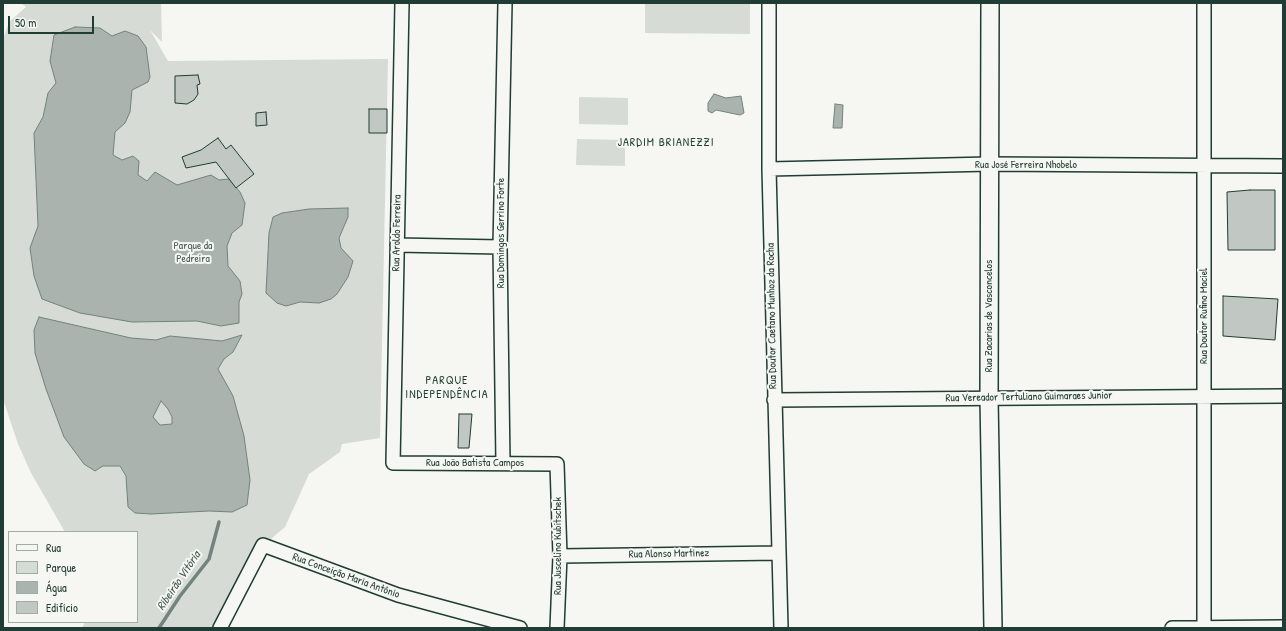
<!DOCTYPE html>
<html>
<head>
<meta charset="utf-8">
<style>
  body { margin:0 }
  #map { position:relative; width:1286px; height:631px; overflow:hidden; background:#f6f6f2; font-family:"Patrick Hand",sans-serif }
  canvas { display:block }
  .frame { position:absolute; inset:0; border:4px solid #1f3d34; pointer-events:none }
  .legend { position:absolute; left:8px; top:531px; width:130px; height:92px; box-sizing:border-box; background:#f6f6f2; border:1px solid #a0aca6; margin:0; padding:5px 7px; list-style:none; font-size:12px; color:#1f3d34 }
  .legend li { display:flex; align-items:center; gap:8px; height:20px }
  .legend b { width:20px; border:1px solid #a0aca6 }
  .scale { position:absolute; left:8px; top:16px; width:86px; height:18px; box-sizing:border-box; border:2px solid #1f3d34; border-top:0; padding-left:5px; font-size:12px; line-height:14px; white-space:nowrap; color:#1f3d34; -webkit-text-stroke:3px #f6f6f2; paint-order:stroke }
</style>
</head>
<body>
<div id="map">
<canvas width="1286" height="631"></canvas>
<div class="frame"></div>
<ul class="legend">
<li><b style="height:5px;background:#f6f6f2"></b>Rua</li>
<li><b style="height:11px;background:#d6dbd6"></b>Parque</li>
<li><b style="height:11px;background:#aab3ae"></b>Água</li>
<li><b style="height:11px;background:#c1c8c3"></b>Edifício</li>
</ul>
<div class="scale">50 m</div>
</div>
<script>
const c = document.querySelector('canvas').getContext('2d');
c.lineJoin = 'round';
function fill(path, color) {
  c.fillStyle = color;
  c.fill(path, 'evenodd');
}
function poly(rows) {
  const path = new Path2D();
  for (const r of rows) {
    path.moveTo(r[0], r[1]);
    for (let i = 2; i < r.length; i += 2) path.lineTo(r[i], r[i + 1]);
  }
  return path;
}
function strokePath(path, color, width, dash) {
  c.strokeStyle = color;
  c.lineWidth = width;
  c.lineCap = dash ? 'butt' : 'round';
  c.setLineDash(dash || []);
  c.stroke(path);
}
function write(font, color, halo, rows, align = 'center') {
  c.font = font + ' "Patrick Hand",sans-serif';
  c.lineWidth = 4;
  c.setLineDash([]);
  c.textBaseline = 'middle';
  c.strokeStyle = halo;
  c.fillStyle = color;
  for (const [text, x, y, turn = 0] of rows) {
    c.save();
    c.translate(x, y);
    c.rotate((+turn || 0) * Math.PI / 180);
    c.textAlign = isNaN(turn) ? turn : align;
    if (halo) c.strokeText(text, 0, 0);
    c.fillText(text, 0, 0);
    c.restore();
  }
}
fill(poly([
  [21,3,161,3,162,42,150,30,168,61,388,59,380,438,342,444,340,452,309,474,285,527,251,556,216,628,82,628,85,622,137,622,137,532,65,532,31,473,18,444,3,399,3,39,9,22,26,7],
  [645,3,750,3,750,34,645,33],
  [579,97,628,98,628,125,579,124],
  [577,139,625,140,625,166,576,165]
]), '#d6dbd6');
const water = poly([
  [75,27,100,28,112,36,125,31,138,36,146,47,150,77,148,82,132,90,130,112,125,123,115,132,113,155,122,160,133,156,139,161,138,175,147,181,155,172,177,185,211,175,219,180,229,179,240,192,245,203,242,225,232,233,227,246,228,266,240,281,242,294,239,302,239,323,221,326,197,321,132,322,80,313,42,299,34,276,30,248,38,226,34,133,43,117,48,93,56,83,50,61,54,35,75,27],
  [714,94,726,98,741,96,744,113,740,115,716,110,712,113,708,111,708,103,714,94],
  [835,104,843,105,842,128,833,128,835,104],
  [348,208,348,217,339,238,341,248,353,261,348,277,337,294,331,299,319,303,300,302,286,306,277,303,266,293,269,233,273,217,282,213,309,209,348,208],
  [39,317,131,338,156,340,170,336,222,341,242,335,233,352,224,359,218,369,233,396,244,436,250,480,247,505,232,512,209,511,151,514,135,513,128,507,126,476,120,466,103,466,95,471,84,464,64,437,46,389,35,353,34,330,39,317],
  [161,401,168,409,172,417,172,424,160,425,153,417,161,401]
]);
fill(water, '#aab3ae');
strokePath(water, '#72847d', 1);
strokePath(poly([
  [159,628,180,596,209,559,219,522]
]), '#72847d', 3.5);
const building = poly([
  [198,75,200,84,197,85,198,94,194,100,187,104,175,103,175,76,198,75],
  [369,109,387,109,387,133,369,133,369,109],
  [266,112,267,125,256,126,256,113,266,112],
  [218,138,226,149,231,145,254,174,236,188,216,162,186,168,182,157,201,150,218,138],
  [1250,190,1275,190,1275,250,1228,250,1227,192,1250,190],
  [1223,296,1278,299,1275,340,1223,336,1223,296],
  [459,414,472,414,469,448,458,448,459,414]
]);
fill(building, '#c1c8c3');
strokePath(building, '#1f3d34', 1);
const minor = poly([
  [402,3,393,463,557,464,560,556,557,628],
  [769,3,769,169,781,628],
  [1204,3,1204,628],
  [769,169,990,164,1283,166],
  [397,245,500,247],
  [774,400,1283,396],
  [503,463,500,247,505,3],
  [560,556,779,553],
  [220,628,263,545,398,595,520,628],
  [1172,628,1283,627]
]);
const tertiary = poly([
  [990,3,989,398,993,628]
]);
strokePath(minor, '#1f3d34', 16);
strokePath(tertiary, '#1f3d34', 20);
strokePath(minor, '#f6f6f2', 13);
strokePath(tertiary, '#f6f6f2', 17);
write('11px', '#1f3d34', '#f6f6f2', [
  ["Rua José Ferreira Nhobelo",1026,165],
  ["Rua Aroldo Ferreira",397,233,-89],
  ["Rua Domingos Gerrino Forte",501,233,-90],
  ["Rua Doutor Caetano Munhoz da Rocha",772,316,-91],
  ["Rua Zacarias de Vasconcelos",989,316,-90],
  ["Rua Doutor Rufino Maciel",1204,316,-90],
  ["Rua Vereador Tertuliano Guimaraes Junior",1029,397,-1],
  ["Rua João Batista Campos",475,463],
  ["Rua Juscelino Kubitschek",558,546,-90],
  ["Rua Alonso Martinez",669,554,-1],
  ["Rua Conceição Maria Antônio",346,576,20]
]);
write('11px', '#445d54', '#f6f6f2', [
  ["Parque da",193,246],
  ["Pedreira",193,259]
]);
c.letterSpacing = '1px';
write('12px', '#1f3d34', '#f6f6f2', [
  ["JARDIM BRIANEZZI",666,143],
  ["PARQUE",447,381],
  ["INDEPENDÊNCIA",447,395]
]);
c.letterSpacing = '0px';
write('italic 12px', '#425a52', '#f6f6f2', [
  ["Ribeirão Vitória",179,581,-56]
]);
</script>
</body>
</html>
